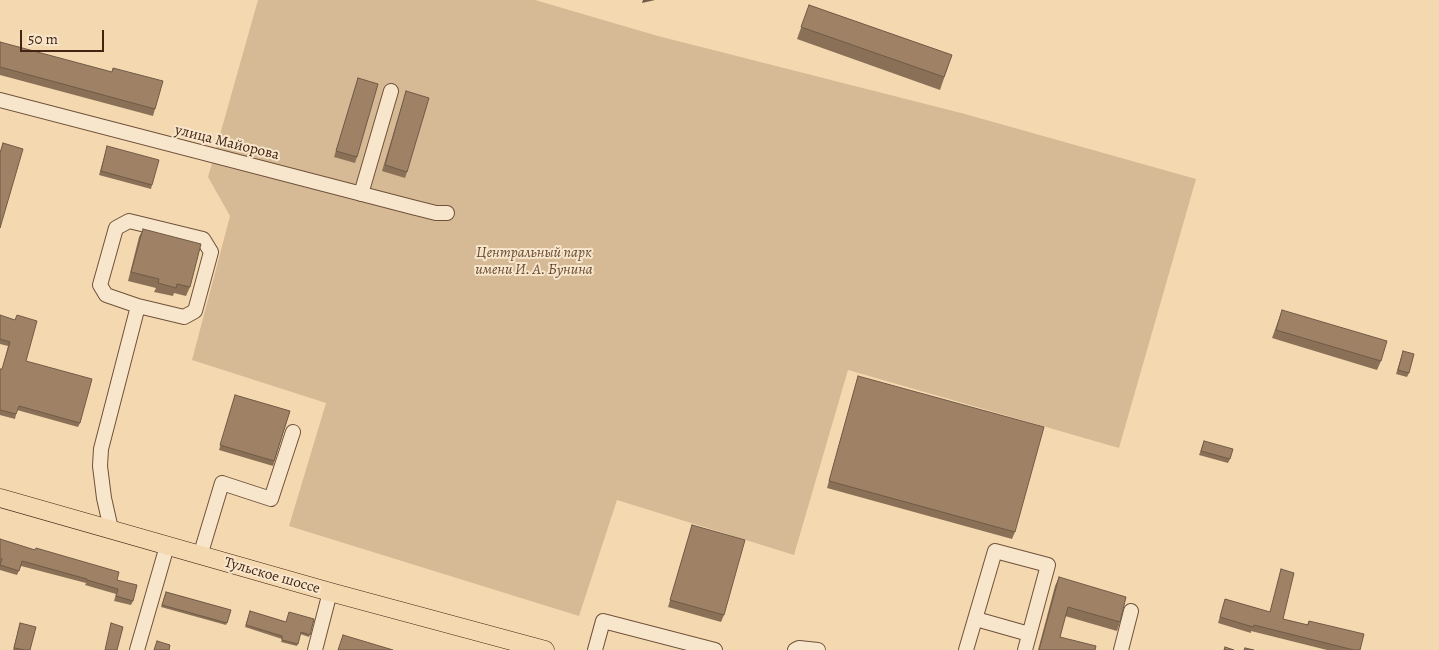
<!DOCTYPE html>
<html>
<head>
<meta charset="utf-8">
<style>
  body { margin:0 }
  #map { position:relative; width:1439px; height:650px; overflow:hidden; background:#f4d9b0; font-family:Alegreya,serif }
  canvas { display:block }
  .scale { position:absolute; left:20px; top:30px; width:84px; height:22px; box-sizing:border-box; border:2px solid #432413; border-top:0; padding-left:6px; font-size:15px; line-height:18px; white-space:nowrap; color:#432413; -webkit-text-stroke:4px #f8e6cc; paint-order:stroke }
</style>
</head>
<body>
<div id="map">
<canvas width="1439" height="650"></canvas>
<div class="scale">50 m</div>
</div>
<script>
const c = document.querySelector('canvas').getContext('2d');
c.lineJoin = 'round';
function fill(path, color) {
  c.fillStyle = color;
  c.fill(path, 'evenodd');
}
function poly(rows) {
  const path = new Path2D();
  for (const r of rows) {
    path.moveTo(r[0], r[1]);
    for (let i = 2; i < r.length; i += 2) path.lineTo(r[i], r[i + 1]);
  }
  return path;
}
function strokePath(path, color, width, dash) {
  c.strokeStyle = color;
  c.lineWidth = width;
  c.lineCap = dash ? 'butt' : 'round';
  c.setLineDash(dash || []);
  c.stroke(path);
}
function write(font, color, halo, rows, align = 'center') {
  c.font = font + ' Alegreya,serif';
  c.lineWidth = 4;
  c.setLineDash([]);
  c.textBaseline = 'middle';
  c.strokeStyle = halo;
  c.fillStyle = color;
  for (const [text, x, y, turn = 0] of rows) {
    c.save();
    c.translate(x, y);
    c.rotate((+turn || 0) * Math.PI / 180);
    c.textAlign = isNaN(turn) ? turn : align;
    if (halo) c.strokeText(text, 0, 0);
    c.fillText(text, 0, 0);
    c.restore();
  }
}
fill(poly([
  [258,0,535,0,658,36,965,114,1196,179,1119,448,848,370,794,555,617,500,579,616,289,526,326,403,192,360,230,216,208,177]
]), '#d6ba95');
const minor = poly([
  [0,100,412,207,436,213,447,213],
  [361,194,391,91],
  [111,529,104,498,100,466,101,449,138,306,106,295,100,285,116,228,129,221,203,239,211,252,195,311,184,317,138,306],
  [200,556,222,483,271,499,293,432],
  [976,619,1029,634],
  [137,650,167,546],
  [315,650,330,592],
  [595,650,603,621,715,650],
  [795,650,799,648,818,650],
  [966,650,995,551,1048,565,1025,650],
  [1121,650,1131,611]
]);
const major = poly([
  [0,498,330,592,545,650]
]);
strokePath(minor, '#6f513a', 16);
strokePath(major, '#432413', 19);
strokePath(minor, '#f8e6cc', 14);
strokePath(major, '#f4d9b0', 18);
fill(poly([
  [809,5,952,55,940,90,797,39],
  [0,42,155,109,153,116,0,75],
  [358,78,357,157,355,163,334,157],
  [406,91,407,172,405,178,382,171],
  [107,146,152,185,151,189,99,175],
  [143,229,190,287,186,296,174,293,173,296,154,292,156,288,128,281,139,237],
  [1282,310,1381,361,1377,370,1272,338],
  [0,315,26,361,80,423,78,427,17,410,15,419,0,415,0,369,2,369,8,346,0,344],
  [1403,351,1409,373,1407,377,1396,374],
  [858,376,1015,532,1012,539,827,488],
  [235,395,290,411,273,466,219,450],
  [1204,441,1230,459,1228,463,1199,455],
  [692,525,724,615,721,622,668,607],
  [0,539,117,580,133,601,131,605,114,601,116,594,85,585,86,583,21,566,17,575,0,570],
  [1281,569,1283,619,1307,625,1309,621,1360,650,1327,650,1251,631,1251,633,1218,623,1225,599,1270,612],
  [1059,577,1120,622,1117,631,1065,616,1060,637,1095,650,1038,650,1055,586],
  [166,592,231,610,226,625,161,607],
  [250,611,286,622,314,619,309,637,300,634,297,646,281,642,282,639,245,627],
  [20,623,30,650,13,650]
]), '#897057');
fill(poly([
  [643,0,655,0,642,3]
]), '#6f5b47');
const building = poly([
  [809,5,952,55,944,77,801,27,809,5],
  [0,42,112,72,113,68,163,81,155,109,0,67,0,42],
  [358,78,378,84,357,157,336,151,358,78],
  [406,91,429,98,407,172,385,165,406,91],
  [3,143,23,149,0,228,0,153,3,143],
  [107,146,159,160,152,185,101,171,107,146],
  [143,229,201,244,190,287,177,284,176,288,158,283,159,279,131,272,143,229],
  [1282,310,1387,341,1381,361,1276,330,1282,310],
  [0,315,15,320,17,315,37,321,26,361,92,379,80,423,19,406,16,414,0,410,0,369,2,369,10,342,0,339,0,315],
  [1403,351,1414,354,1409,373,1398,370,1403,351],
  [858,376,1044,427,1015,532,829,481,858,376],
  [235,395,290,411,274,461,220,445,235,395],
  [1204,441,1233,449,1230,459,1201,451,1204,441],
  [692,525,745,540,724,615,670,600,692,525],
  [0,539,35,550,36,548,119,572,117,580,137,585,133,601,116,596,118,589,87,580,87,579,22,561,19,571,0,565,2,559,0,558,0,539],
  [1281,569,1294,573,1283,619,1308,625,1309,621,1364,634,1360,650,1354,650,1254,625,1253,627,1220,617,1225,599,1270,612,1281,569],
  [1059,577,1126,597,1120,622,1068,607,1060,637,1096,646,1095,650,1039,650,1059,577],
  [166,592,231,610,227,623,162,605,166,592],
  [250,611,286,622,289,612,314,619,310,635,301,632,298,644,282,640,282,636,246,625,250,611],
  [20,623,36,627,30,650,25,650,14,648,20,623],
  [111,623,123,627,117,650,105,650,111,623],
  [343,635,393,650,338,650,343,635],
  [157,641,170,645,169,650,154,650,157,641],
  [1225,647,1234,650,1224,650,1225,647],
  [1245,648,1254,650,1244,650,1245,648]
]);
fill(building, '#9f8265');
strokePath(building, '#6f5b47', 1);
write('15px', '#432413', '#f8e6cc', [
  ["улица Майорова",227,143,14],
  ["Тульское шоссе",272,576,16]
]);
write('italic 15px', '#684a34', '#f8e6cc', [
  ["Центральный парк",534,253],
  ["имени И. А. Бунина",534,270]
]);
</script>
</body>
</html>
